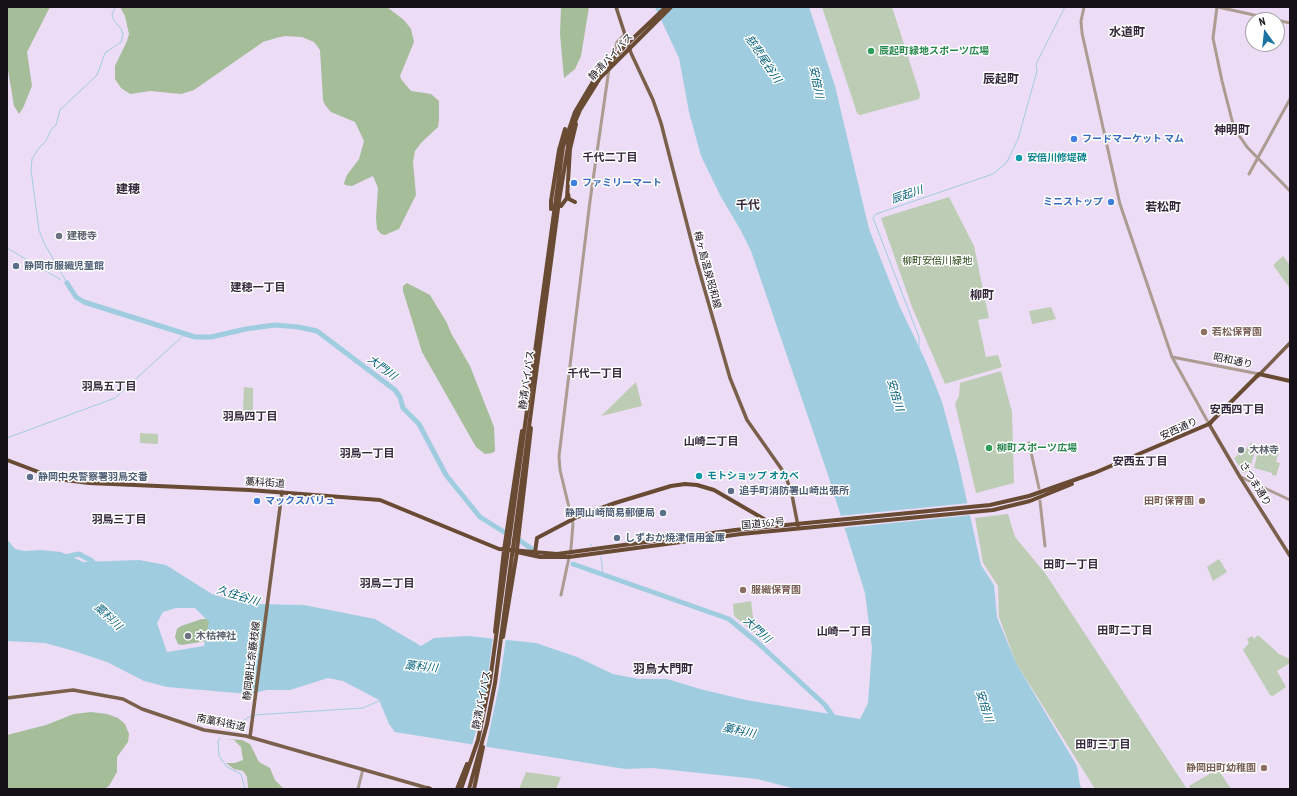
<!DOCTYPE html>
<html>
<head>
<meta charset="utf-8">
<style>
  body { margin:0 }
  #map { position:relative; width:1297px; height:796px; overflow:hidden; background:#eddcf6; font-family:"PT Sans Narrow",sans-serif }
  canvas { display:block }
  .frame { position:absolute; inset:0; border:8px solid #161119; pointer-events:none }
  .north { position:absolute; left:1245px; top:12px; width:40px; height:40px; box-sizing:border-box; background:#fff; border:1px solid #a2a0a3; border-radius:50%; rotate:345deg; font-size:11px; font-weight:700; line-height:16px; text-align:center; color:#161119 }
  .north::after { content:''; display:block; margin:auto; width:14px; height:18px; background:#1b73a2; clip-path:polygon(50% 0,100% 100%,50% 72%,0 100%) }
</style>
</head>
<body>
<div id="map">
<canvas width="1297" height="796"></canvas>
<div class="frame"></div>
<div class="north">N</div>
</div>
<script>
const c = document.querySelector('canvas').getContext('2d');
c.lineJoin = 'round';
function fill(path, color) {
  c.fillStyle = color;
  c.fill(path, 'evenodd');
}
function poly(rows) {
  const path = new Path2D();
  for (const r of rows) {
    path.moveTo(r[0], r[1]);
    for (let i = 2; i < r.length; i += 2) path.lineTo(r[i], r[i + 1]);
  }
  return path;
}
function strokePath(path, color, width, dash) {
  c.strokeStyle = color;
  c.lineWidth = width;
  c.lineCap = dash ? 'butt' : 'round';
  c.setLineDash(dash || []);
  c.stroke(path);
}
function write(font, color, halo, rows, align = 'center') {
  c.font = font + ' "PT Sans Narrow","Noto Sans JP",sans-serif';
  c.lineWidth = 3;
  c.setLineDash([]);
  c.textBaseline = 'middle';
  c.strokeStyle = halo;
  c.fillStyle = color;
  for (const [text, x, y, turn = 0] of rows) {
    c.save();
    c.translate(x, y);
    c.rotate((+turn || 0) * Math.PI / 180);
    c.textAlign = isNaN(turn) ? turn : align;
    if (halo) c.strokeText(text, 0, 0);
    c.fillText(text, 0, 0);
    c.restore();
  }
}
fill(poly([
  [822,7,892,7,920,94,919,99,860,115,857,113],
  [949,197,974,246,989,318,978,320,986,357,998,355,1002,367,945,384,912,307,881,218],
  [1283,256,1290,265,1289,287,1273,265],
  [1051,307,1056,319,1032,324,1029,311],
  [1001,371,1012,412,1014,483,976,493,955,404,959,396,960,383],
  [636,382,642,406,601,416],
  [244,387,253,388,253,412,243,411],
  [140,433,158,434,158,444,140,443],
  [1252,441,1250,450,1255,452,1249,471,1243,473,1234,458,1238,455,1237,453,1241,456],
  [1261,446,1279,450,1276,462,1280,463,1276,476,1272,475,1272,473,1254,468,1259,447],
  [1008,514,1015,537,1045,573,1187,789,1095,789,1016,663,999,617,998,586,983,563,975,518],
  [1219,559,1227,572,1213,581,1207,567],
  [751,601,755,633,734,616,733,604],
  [1258,635,1279,654,1290,659,1290,663,1277,671,1286,687,1273,696,1270,695,1243,650,1249,643,1247,639,1252,636,1254,639],
  [1218,769,1231,789,1191,789,1189,786],
  [526,772,561,777,556,789,519,789]
]), '#bdcdb5');
fill(poly([
  [7,7,50,7,27,52,32,86,23,108,19,114,14,106,7,64],
  [120,7,387,7,404,20,411,29,414,42,400,76,401,79,411,91,431,94,439,101,439,119,438,127,421,143,415,151,413,162,416,195,399,229,385,235,381,234,377,229,376,218,378,188,373,176,352,186,345,185,344,183,347,175,359,159,364,141,355,122,331,112,325,105,323,100,320,50,314,42,302,37,285,36,276,38,263,42,194,90,181,94,150,91,130,94,121,88,115,79,115,66,127,41,129,34,125,16],
  [561,7,589,7,581,56,575,69,564,78,560,34],
  [407,283,430,295,447,323,451,333,470,366,494,427,495,451,492,453,485,454,476,447,422,352,403,291,403,286],
  [202,619,210,619,206,641,182,645,178,644,175,637,177,629,181,626],
  [91,712,107,714,118,718,125,724,129,734,128,742,117,757,117,772,109,786,104,789,7,789,7,735,46,725,74,714],
  [225,739,242,740,250,744,259,762,270,768,275,780,284,789,248,789,247,777,243,771,234,769,226,763,235,763,243,760,241,747,234,740]
]), '#a6bd9a');
fill(poly([
  [655,7,809,7,835,86,869,229,899,305,927,364,942,402,958,461,981,565,994,585,997,617,1016,663,1077,766,1080,785,1082,789,796,789,757,779,652,768,625,769,395,732,389,724,379,700,343,681,328,678,290,690,267,690,249,694,167,687,144,681,107,662,74,651,45,643,7,641,7,547,24,551,41,550,61,552,83,562,139,560,166,565,212,594,231,600,257,604,304,605,375,619,421,646,434,638,468,636,536,643,577,657,613,674,639,679,667,679,700,689,746,700,860,719,868,703,872,648,865,593,827,472,751,251,740,229,721,197,701,156,689,112,679,58],
  [176,608,195,608,209,622,204,646,167,652,157,623,163,612]
]), '#9fcddf');
fill(poly([
  [970,503,973,515,842,528,839,516],
  [493,636,506,638,499,686,486,747,472,745,485,698]
]), '#eddcf6');
strokePath(poly([
  [7,248,61,280],
  [67,283,44,243,39,230,31,170,32,159,38,149,46,141,51,130,56,125,60,110,97,75,105,53,121,42,123,34,121,29,113,19,112,15,115,7],
  [919,347,919,337,873,218,876,214,993,174,1007,162,1018,139,1037,71,1036,64,1065,7],
  [7,438,115,398,185,334],
  [590,544,592,546],
  [601,557,603,575],
  [254,715,363,708,381,700],
  [234,726,251,716],
  [220,738,218,741,219,756,227,767,241,774,245,789]
]), '#9fcddf', 1);
strokePath(poly([
  [67,283,76,297,84,302,195,337,211,337,246,329,275,325,298,327,317,331,395,390,400,397,403,408,419,424,446,475,480,517,504,532],
  [519,540,532,549],
  [7,543,16,554],
  [64,557,79,554,92,561,96,566],
  [573,564,729,619,758,643,825,705,835,719]
]), '#9fcddf', 5);
strokePath(poly([
  [1084,7,1081,21,1082,33,1120,204,1172,357,1209,424],
  [1217,7,1213,38,1222,81,1234,128,1247,147,1290,191],
  [1218,7,1290,23],
  [612,60,617,42,624,35],
  [1249,174,1290,99],
  [1172,357,1259,374],
  [1029,443,1039,488],
  [1241,477,1290,500],
  [1040,501,1045,546],
  [561,595,571,548,573,524,560,470,559,456,590,201,609,69],
  [358,789,363,769]
]), '#ab9b90', 3);
strokePath(poly([
  [616,7,631,53,653,100,661,123,697,263,730,378,747,420,785,474,792,495,798,526],
  [1258,376,1290,343],
  [1211,423,1209,424,1240,477,1290,556],
  [7,698,73,690,123,699,142,709,204,730,246,736,431,789],
  [250,737,282,492]
]), '#7a604b', 3.5);
strokePath(poly([
  [568,194,569,199,575,202],
  [561,206,567,198,570,149,576,124],
  [551,209,551,201,559,150,565,129],
  [7,460,57,479,89,483,249,490,380,500,499,549,557,554,735,530,990,505,1029,496,1094,473],
  [1092,474,1209,424,1259,374,1290,381],
  [517,552,540,557,569,557,741,534,993,510,1030,501,1072,484],
  [535,553,537,538,577,517,615,503,671,486,685,484,697,485,714,490,764,519,767,527],
  [495,632,504,550,522,431],
  [503,637,516,558,531,428],
  [428,788,430,789],
  [457,789,467,764],
  [461,789,478,740,490,681,563,147,575,112,594,80,625,46,666,7],
  [469,789,487,724,495,683,559,201,570,134,580,110,600,78,671,7],
  [474,789,483,747]
]), '#694a33', 4);
for (const [x, y, r, color] of [
  [871,51,4,"#2e9e5b"],
  [1074,139,4,"#3f7fe0"],
  [1019,158,4,"#0f9aa8"],
  [574,183,4,"#3f7fe0"],
  [1111,202,4,"#3f7fe0"],
  [59,236,4,"#6b7280"],
  [16,266,4,"#5c6f8a"],
  [1204,332,4,"#8d6e63"],
  [989,448,4,"#2e9e5b"],
  [1241,450,4,"#6b7280"],
  [699,476,4,"#0f9aa8"],
  [30,477,4,"#5c6f8a"],
  [731,491,4,"#5c6f8a"],
  [257,501,4,"#3f7fe0"],
  [1202,501,4,"#8d6e63"],
  [663,513,4,"#5c6f8a"],
  [617,538,4,"#5c6f8a"],
  [743,590,4,"#8d6e63"],
  [188,636,4,"#6b7280"],
  [1264,768,4,"#8d6e63"]
]) {
  const dot = new Path2D();
  dot.arc(x, y, r, 0, 2 * Math.PI);
  c.fillStyle = color;
  c.fill(dot);
  strokePath(dot, '#fff', 1.5);
}
write('bold 10px', '#27864d', '#fff', [
  ["辰起町緑地スポーツ広場",879,51],
  ["柳町スポーツ広場",997,448]
], 'left');
write('10px', '#161119', '#fff', [
  ["静清バイパス",611,57,-47],
  ["梅ヶ島温泉昭和線",707,270,75],
  ["昭和通り",1233,361,12],
  ["静清バイパス",527,380,-82],
  ["安西通り",1179,429,-24],
  ["藁科街道",265,483,3],
  ["さつま通り",1255,484,58],
  ["国道362号",763,524,-5],
  ["静岡朝比奈藤枝線",252,661,-83],
  ["静清バイパス",482,700,-79],
  ["南藁科街道",221,723,11]
]);
write('bold 10px', '#366cbe', '#fff', [
  ["フードマーケット マム",1082,139],
  ["ファミリーマート",582,183],
  ["ミニストップ",1103,202,"right"],
  ["マックスバリュ",265,501]
], 'left');
write('bold 10px', '#0d838f', '#fff', [
  ["安倍川修堤碑",1027,158],
  ["モトショップ オカベ",707,476]
], 'left');
write('bold 10px', '#5b616d', '#fff', [
  ["建穂寺",67,236],
  ["大林寺",1249,450],
  ["木枯神社",196,636]
], 'left');
write('10px', '#284715', '#fff', [
  ["柳町安倍川緑地",937,261]
]);
write('bold 10px', '#4e5e75', '#fff', [
  ["静岡市服織児童館",24,266],
  ["静岡中央警察署羽鳥交番",38,477],
  ["追手町消防署山崎出張所",739,491],
  ["静岡山崎簡易郵便局",655,513,"right"],
  ["しずおか焼津信用金庫",625,538]
], 'left');
write('bold 10px', '#785e54', '#fff', [
  ["若松保育園",1212,332],
  ["田町保育園",1194,501,"right"],
  ["服織保育園",751,590],
  ["静岡田町幼稚園",1256,768,"right"]
], 'left');
write('italic 11px', '#05617b', '#fff', [
  ["慈悲尾谷川",763,59,56],
  ["安倍川",816,82,79],
  ["辰起川",907,195,-19],
  ["大門川",382,368,37],
  ["安倍川",895,395,73],
  ["久住谷川",238,596,17],
  ["藁科川",108,617,43],
  ["大門川",757,630,42],
  ["藁科川",421,667,6],
  ["安倍川",984,706,72],
  ["藁科川",739,731,12]
]);
write('bold 11px', '#35283c', '#fff', [
  ["千代二丁目",610,158],
  ["建穂一丁目",258,288],
  ["千代一丁目",595,374],
  ["羽鳥五丁目",109,387],
  ["安西四丁目",1237,410],
  ["羽鳥四丁目",250,417],
  ["山崎二丁目",711,442],
  ["羽鳥一丁目",367,454],
  ["安西五丁目",1140,462],
  ["羽鳥三丁目",119,520],
  ["田町一丁目",1071,565],
  ["羽鳥二丁目",387,584],
  ["田町二丁目",1125,631],
  ["山崎一丁目",844,632],
  ["田町三丁目",1103,745]
]);
write('bold 12px', '#35283c', '#fff', [
  ["水道町",1127,33],
  ["辰起町",1001,80],
  ["神明町",1232,131],
  ["建穂",128,190],
  ["千代",748,206],
  ["若松町",1163,208],
  ["柳町",982,296],
  ["羽鳥大門町",663,670]
]);
</script>
</body>
</html>
